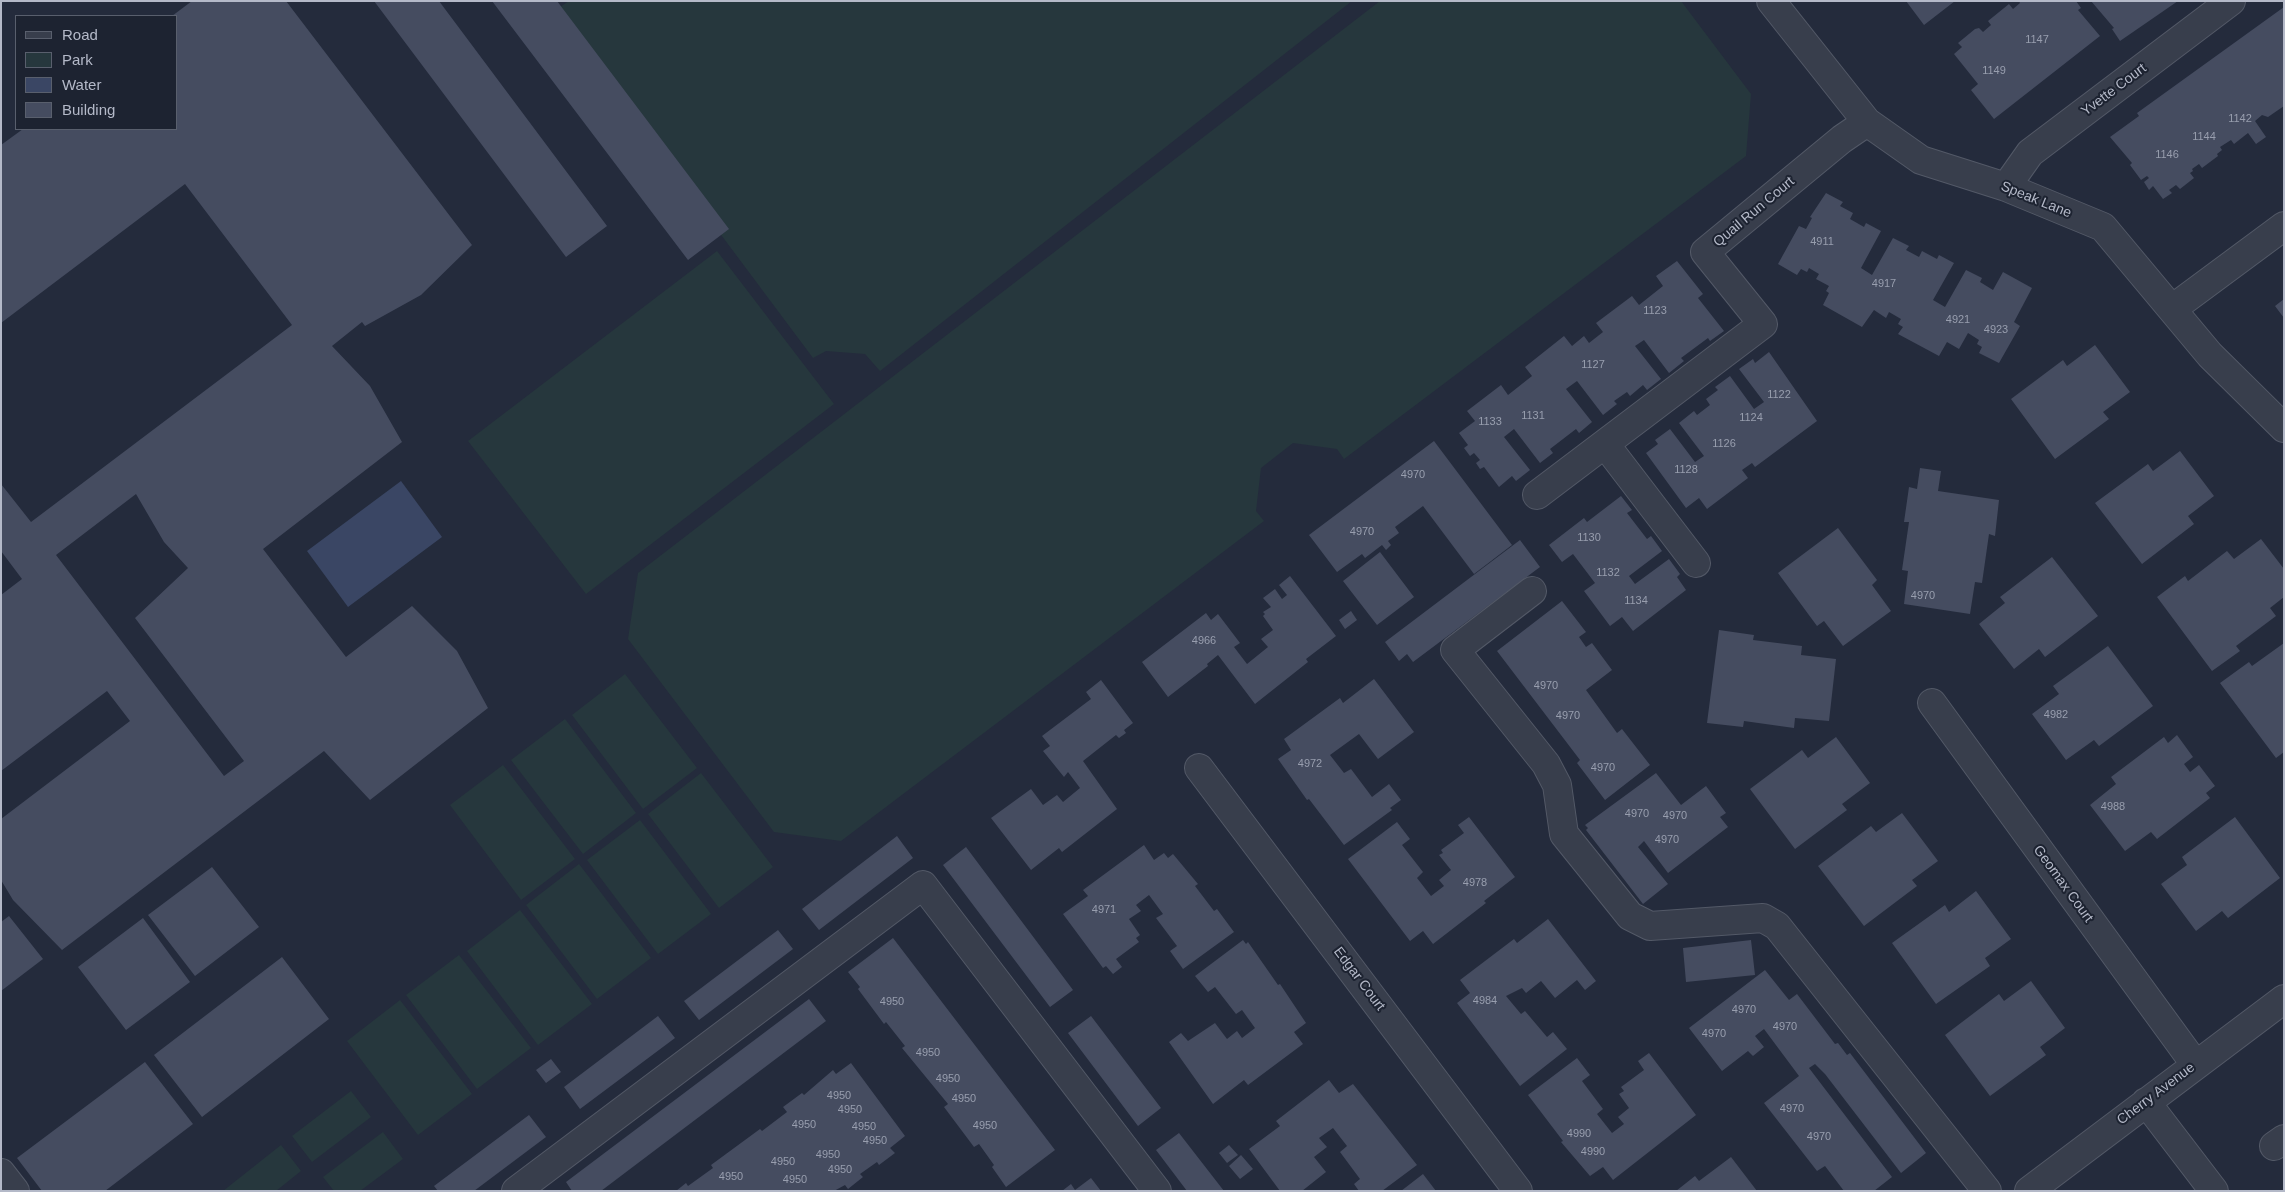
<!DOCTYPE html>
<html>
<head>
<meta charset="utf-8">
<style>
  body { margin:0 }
  #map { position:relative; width:2285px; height:1192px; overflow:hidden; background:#242b3c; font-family:Arial,sans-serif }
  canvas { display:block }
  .frame { position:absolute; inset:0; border:2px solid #b4b9c8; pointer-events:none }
  .legend { position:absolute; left:15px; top:15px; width:162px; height:115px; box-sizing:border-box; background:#1d2331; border:1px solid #595f6d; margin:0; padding:6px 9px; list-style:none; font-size:15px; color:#b4b9c8 }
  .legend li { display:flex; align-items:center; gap:10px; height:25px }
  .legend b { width:25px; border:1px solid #595f6d }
</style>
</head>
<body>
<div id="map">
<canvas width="2285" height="1192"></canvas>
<div class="frame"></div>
<ul class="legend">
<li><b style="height:6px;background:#383e4c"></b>Road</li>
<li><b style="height:14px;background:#26373d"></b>Park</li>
<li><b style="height:14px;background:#3a4664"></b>Water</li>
<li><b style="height:14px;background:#454c60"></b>Building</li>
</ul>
</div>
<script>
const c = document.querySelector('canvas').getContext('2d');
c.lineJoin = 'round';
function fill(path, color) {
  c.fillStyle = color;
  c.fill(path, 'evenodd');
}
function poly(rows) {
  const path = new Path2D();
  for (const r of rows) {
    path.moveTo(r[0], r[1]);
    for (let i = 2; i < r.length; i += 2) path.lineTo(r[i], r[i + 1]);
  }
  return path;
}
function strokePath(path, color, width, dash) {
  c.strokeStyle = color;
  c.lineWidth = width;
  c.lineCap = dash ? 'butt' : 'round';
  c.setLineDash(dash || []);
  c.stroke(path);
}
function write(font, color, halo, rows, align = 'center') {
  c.font = font + ' Arial,sans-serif';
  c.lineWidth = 4;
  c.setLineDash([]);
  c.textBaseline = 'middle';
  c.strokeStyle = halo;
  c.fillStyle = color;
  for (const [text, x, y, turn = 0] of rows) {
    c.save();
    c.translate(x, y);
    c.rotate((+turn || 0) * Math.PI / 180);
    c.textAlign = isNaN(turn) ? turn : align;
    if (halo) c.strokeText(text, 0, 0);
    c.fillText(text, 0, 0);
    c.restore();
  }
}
fill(poly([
  [569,1,1352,1,880,371,865,354,826,351,813,358,554,11],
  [1380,1,1681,1,1751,94,1746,156,1344,459,1337,449,1293,443,1261,468,1256,511,1264,521,841,841,774,832,628,639,638,573],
  [717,251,834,404,586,594,468,441],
  [625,674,697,768,643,809,572,715],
  [565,719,636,813,583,854,511,760],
  [503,765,575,859,521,900,450,805],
  [701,773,773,867,719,908,648,814],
  [640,820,711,914,658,954,587,860],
  [579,864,651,958,597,999,526,905],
  [520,910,592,1004,538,1045,467,951],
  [459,955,531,1048,477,1089,406,995],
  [400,1000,472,1094,418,1135,347,1041],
  [351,1091,371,1117,312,1162,292,1136],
  [383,1132,403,1159,360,1191,334,1191,323,1177],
  [281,1145,301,1171,276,1191,223,1191]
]), '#26373d');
fill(poly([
  [401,481,442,537,348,607,307,551]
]), '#3a4664');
fill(poly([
  [192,1,286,1,472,245,421,295,365,326,362,322,332,346,370,386,402,442,263,549,346,657,412,606,457,651,488,708,370,800,324,751,62,950,13,900,1,880,1,819,130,721,107,691,1,771,1,595,22,579,1,551,1,484,31,522,292,325,185,184,1,323,1,145,23,129,176,129,176,16,172,16],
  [136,494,164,542,188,568,135,618,244,761,224,776,56,555],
  [374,1,439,1,607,226,566,257],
  [492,1,557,1,729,229,688,260],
  [1906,1,1955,1,1924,25],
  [2019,1,2076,1,2081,8,2078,10,2100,36,1994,119,1971,90,1978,84,1954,54,1962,47,1958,43,1975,29,1979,28,1983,32,1991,25,1988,21,2009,4,2013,9,2020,3],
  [2091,1,2178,1,2120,41,2112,29,2114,28],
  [2284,7,2284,106,2268,117,2262,115,2255,121,2266,137,2256,144,2248,133,2234,144,2231,140,2220,147,2222,150,2217,154,2218,156,2202,168,2199,164,2192,169,2193,171,2190,173,2194,178,2180,189,2176,185,2169,190,2172,193,2163,199,2153,186,2149,190,2144,182,2149,178,2147,176,2141,180,2130,165,2132,163,2110,137,2139,116,2137,113],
  [1826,193,1843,202,1840,206,1853,213,1850,219,1864,227,1866,223,1881,231,1861,268,1872,275,1893,238,1909,246,1906,250,1919,257,1922,251,1937,259,1939,255,1954,263,1933,300,1945,307,1966,270,1982,278,1980,282,1993,290,2003,272,2032,288,2014,322,2020,326,1999,363,1979,353,1982,347,1977,344,1979,340,1968,333,1959,349,1947,342,1939,356,1898,334,1903,327,1898,324,1901,319,1889,312,1886,318,1874,310,1862,327,1823,305,1829,293,1826,291,1829,286,1816,279,1819,274,1809,268,1807,272,1801,269,1797,275,1778,264,1799,226,1806,229,1812,218,1810,217],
  [1677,261,1703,294,1698,298,1724,331,1710,341,1708,338,1681,358,1684,361,1669,373,1644,340,1635,346,1661,379,1647,390,1643,385,1630,396,1627,392,1614,401,1617,404,1603,415,1577,381,1566,389,1592,422,1579,433,1576,429,1550,449,1553,453,1540,463,1514,429,1504,437,1530,470,1516,481,1512,476,1499,487,1484,467,1480,469,1476,463,1480,460,1474,453,1470,456,1464,448,1468,445,1459,433,1475,421,1467,411,1501,385,1508,395,1532,376,1525,367,1564,336,1572,346,1584,336,1589,343,1603,332,1596,323,1632,296,1639,305,1663,286,1656,276],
  [2284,299,2284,318,2275,306],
  [2095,345,2130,392,2103,412,2109,419,2055,459,2011,399,2063,360,2067,366],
  [1769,352,1817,421,1755,467,1752,463,1742,470,1748,478,1707,509,1699,498,1686,508,1646,453,1658,444,1655,440,1670,429,1695,462,1704,456,1679,423,1694,411,1697,415,1710,405,1706,399,1718,390,1715,387,1730,376,1754,409,1764,402,1739,369,1753,359,1755,363],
  [1434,441,1512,545,1474,574,1423,506,1395,527,1399,533,1388,541,1391,545,1386,550,1382,545,1365,558,1362,554,1337,572,1309,535],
  [2180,451,2214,496,2188,516,2194,524,2142,564,2095,503,2148,464,2153,471],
  [1920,468,1941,471,1938,491,1999,500,1995,536,1989,534,1982,583,1975,582,1970,614,1904,604,1908,571,1902,570,1909,522,1904,522,1909,487,1917,489],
  [1621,496,1632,510,1627,513,1647,539,1651,536,1662,551,1629,576,1635,584,1669,559,1680,574,1677,577,1686,590,1633,631,1622,617,1610,626,1584,591,1595,583,1573,554,1562,562,1549,545,1584,518,1587,522],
  [1838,528,1877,580,1872,585,1891,611,1843,646,1824,621,1817,626,1778,573],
  [2261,539,2284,569,2284,597,2270,608,2276,616,2236,646,2240,651,2212,671,2157,597,2185,576,2188,581,2227,551,2234,559],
  [1520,540,1540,567,1413,662,1407,654,1399,661,1385,642],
  [1380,552,1414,597,1377,625,1343,581],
  [2052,557,2098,616,2045,657,2039,649,2014,669,1979,624,2005,603,2000,597],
  [1290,576,1336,636,1306,659,1308,662,1255,704,1218,655,1207,664,1208,666,1168,697,1142,662,1206,613,1211,620,1218,614,1240,643,1234,647,1247,664,1268,647,1261,639,1273,630,1263,616,1265,614,1263,612,1271,607,1263,598,1275,589,1282,599,1287,595,1279,585],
  [1562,601,1586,632,1579,637,1586,647,1592,643,1612,670,1586,690,1617,733,1622,729,1650,765,1605,800,1577,763,1580,760,1497,651],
  [1351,611,1357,620,1345,629,1339,620],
  [1719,630,1754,635,1753,640,1802,646,1801,655,1836,659,1829,721,1795,718,1794,728,1744,721,1743,727,1707,723],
  [2284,643,2284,752,2276,758,2220,683,2249,662,2252,666],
  [2108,646,2153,706,2099,746,2094,740,2066,760,2032,714,2059,694,2053,686],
  [1374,679,1414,732,1378,759,1359,734,1330,755,1344,773,1351,769,1372,797,1389,784,1401,800,1390,808,1392,810,1344,845,1309,799,1307,800,1278,759,1291,750,1284,739,1340,698,1343,703],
  [1101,680,1133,723,1124,730,1126,733,1119,738,1116,735,1083,761,1117,809,1062,852,1059,848,1031,870,991,818,1031,789,1043,805,1057,795,1063,802,1080,788,1068,772,1064,777,1043,751,1050,746,1042,736,1091,699,1086,692],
  [2177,735,2193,757,2184,764,2190,772,2199,765,2215,786,2206,793,2210,798,2157,839,2151,832,2125,851,2090,805,2116,784,2111,777,2164,737,2168,743],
  [1836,737,1870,783,1842,804,1847,810,1795,849,1750,789,1802,750,1808,758],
  [1656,773,1681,805,1706,786,1726,813,1720,817,1728,827,1668,873,1644,841,1638,847,1668,884,1643,904,1586,830,1588,828,1585,825],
  [1902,813,1938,861,1912,880,1917,886,1864,926,1818,866,1871,826,1876,832],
  [1469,817,1515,877,1484,901,1486,903,1433,944,1423,931,1410,941,1348,859,1397,822,1410,839,1402,845,1423,872,1417,878,1431,896,1444,886,1439,880,1451,870,1439,855,1443,853,1441,850,1464,833,1458,825],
  [2235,817,2280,878,2228,918,2222,911,2196,931,2161,884,2187,865,2182,857],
  [897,836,913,858,819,930,802,909],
  [1144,845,1154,860,1164,853,1168,858,1173,854,1198,884,1195,886,1214,911,1217,909,1234,932,1183,969,1170,951,1177,946,1156,918,1163,914,1149,895,1136,905,1141,911,1129,919,1140,935,1136,938,1139,942,1116,959,1122,967,1113,974,1106,966,1103,968,1063,914,1088,896,1083,890],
  [966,847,1073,990,1050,1007,943,865],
  [212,867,259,927,195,976,148,915],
  [1976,891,2011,939,1985,958,1990,966,1936,1004,1892,943,1945,905,1949,912],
  [9,916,43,959,1,991,1,922],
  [143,918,190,982,126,1030,78,967],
  [1548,919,1596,981,1585,990,1577,980,1555,998,1541,981,1526,993,1522,988,1506,996,1521,1014,1525,1011,1547,1037,1553,1032,1567,1049,1520,1086,1457,1003,1470,993,1460,980,1514,939,1517,943],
  [778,930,793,949,699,1020,684,1001],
  [893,938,1055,1150,1006,1187,992,1167,994,1165,979,1144,974,1147,944,1107,948,1104,902,1048,905,1046,886,1022,884,1024,858,989,860,987,848,972],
  [1243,940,1246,944,1248,942,1278,985,1280,984,1306,1023,1294,1032,1303,1044,1248,1085,1244,1080,1213,1104,1169,1042,1181,1033,1188,1041,1215,1023,1227,1039,1237,1031,1242,1038,1255,1028,1242,1010,1236,1014,1215,987,1208,992,1195,976],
  [1751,940,1755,975,1686,982,1683,948],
  [282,957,329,1019,202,1117,154,1055],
  [1765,970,1789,1000,1797,994,1835,1044,1838,1043,1847,1055,1850,1053,1926,1153,1901,1173,1825,1074,1815,1064,1809,1068,1892,1177,1874,1191,1844,1191,1825,1166,1817,1171,1764,1103,1799,1076,1764,1029,1755,1036,1764,1047,1753,1056,1748,1051,1722,1071,1689,1028],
  [2031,981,2065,1028,2040,1047,2046,1055,1990,1096,1945,1035,1999,994,2004,1001],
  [809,999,826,1021,601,1191,572,1191,566,1182],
  [658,1016,675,1038,580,1109,564,1087],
  [1091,1016,1161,1108,1138,1126,1068,1033],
  [1649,1053,1696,1115,1613,1180,1603,1167,1590,1176,1561,1142,1563,1141,1528,1095,1577,1058,1590,1075,1582,1081,1603,1109,1597,1114,1612,1133,1624,1124,1618,1117,1629,1108,1619,1094,1624,1091,1621,1087,1644,1070,1638,1061],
  [551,1059,561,1072,546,1083,536,1070],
  [145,1062,193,1124,105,1191,42,1191,17,1158],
  [851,1063,905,1136,890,1148,895,1153,879,1165,877,1162,860,1174,863,1177,848,1189,845,1185,834,1191,676,1191,686,1183,688,1186,713,1168,711,1165,760,1129,762,1131,787,1112,783,1107,802,1093,804,1095,833,1070,836,1074],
  [1329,1080,1339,1093,1353,1084,1417,1165,1382,1191,1359,1191,1354,1184,1360,1179,1340,1152,1347,1146,1333,1128,1319,1138,1327,1147,1314,1157,1326,1172,1302,1191,1280,1191,1249,1149,1280,1126,1276,1121],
  [529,1115,546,1137,474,1191,438,1191,434,1186],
  [1179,1133,1224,1191,1187,1191,1156,1150],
  [1229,1145,1238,1155,1227,1163,1219,1153],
  [1241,1155,1253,1169,1240,1179,1229,1166],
  [1731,1157,1757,1191,1676,1191,1695,1176,1699,1181],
  [1423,1174,1436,1191,1401,1191],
  [1091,1178,1101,1191,1062,1191,1071,1184,1075,1190]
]), '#454c60');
const minor = poly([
  [1771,1,1867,122,1921,160,2006,187,2103,227,2210,355,2284,428],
  [2006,187,2030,153,2231,1],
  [2172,309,2284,226],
  [1605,444,1696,563],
  [1537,495,1763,324,1705,252,1842,139,1867,122],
  [1532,591,1455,650,1546,764,1557,785,1564,834,1630,916,1650,926,1763,918,1777,926,1987,1191],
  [1932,703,2195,1064],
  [1199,768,1518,1191],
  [2146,1102,2214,1191],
  [2274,1146,2284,1139],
  [1,1173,15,1191],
  [516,1191,923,885,1157,1191],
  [2029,1191,2284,999]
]);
strokePath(minor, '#535967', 30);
strokePath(minor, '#383e4c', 28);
write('11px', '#989eae', null, [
  ["1147",2037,40],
  ["1149",1994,71],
  ["1142",2240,119],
  ["1144",2204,137],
  ["1146",2167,155],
  ["4911",1822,242],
  ["4917",1884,284],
  ["1123",1655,311],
  ["4921",1958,320],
  ["4923",1996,330],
  ["1127",1593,365],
  ["1122",1779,395],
  ["1131",1533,416],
  ["1124",1751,418],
  ["1133",1490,422],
  ["1126",1724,444],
  ["1128",1686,470],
  ["4970",1413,475],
  ["4970",1362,532],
  ["1130",1589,538],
  ["1132",1608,573],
  ["4970",1923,596],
  ["1134",1636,601],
  ["4966",1204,641],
  ["4970",1546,686],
  ["4982",2056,715],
  ["4970",1568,716],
  ["4972",1310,764],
  ["4970",1603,768],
  ["4988",2113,807],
  ["4970",1637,814],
  ["4970",1675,816],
  ["4970",1667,840],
  ["4978",1475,883],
  ["4971",1104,910],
  ["4984",1485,1001],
  ["4950",892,1002],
  ["4970",1744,1010],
  ["4970",1785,1027],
  ["4970",1714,1034],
  ["4950",928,1053],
  ["4950",948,1079],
  ["4950",839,1096],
  ["4950",964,1099],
  ["4970",1792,1109],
  ["4950",850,1110],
  ["4950",804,1125],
  ["4950",985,1126],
  ["4950",864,1127],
  ["4990",1579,1134],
  ["4970",1819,1137],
  ["4950",875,1141],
  ["4990",1593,1152],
  ["4950",828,1155],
  ["4950",783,1162],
  ["4950",840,1170],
  ["4950",731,1177],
  ["4950",795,1180]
]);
write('14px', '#b4b9c8', '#1d2331', [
  ["Yvette Court",2114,90,-37],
  ["Speak Lane",2036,200,22],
  ["Quail Run Court",1754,212,-40],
  ["Geomax Court",2063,884,54],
  ["Edgar Court",1359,979,53],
  ["Cherry Avenue",2156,1094,-37]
]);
</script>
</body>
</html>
